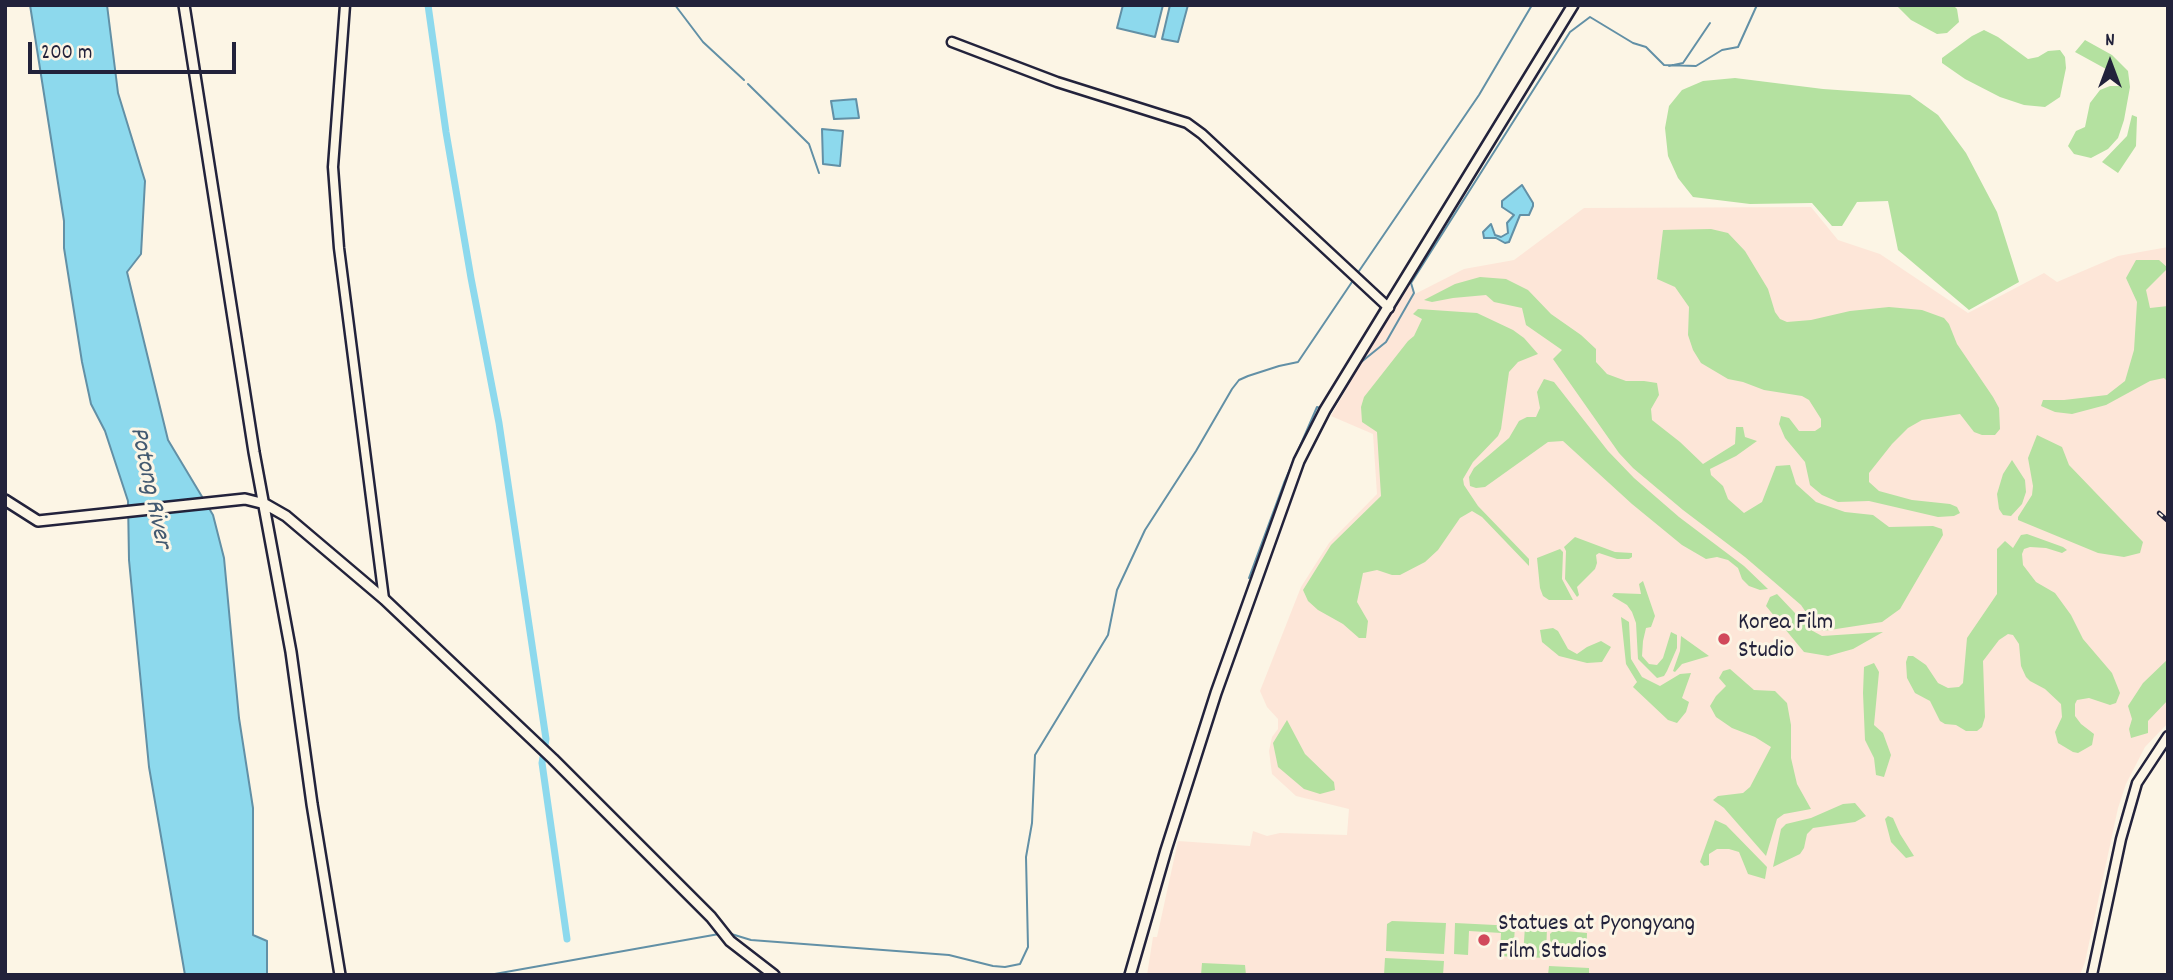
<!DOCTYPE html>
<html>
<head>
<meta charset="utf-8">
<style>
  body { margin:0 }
  #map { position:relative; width:2173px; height:980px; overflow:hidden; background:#fcf5e5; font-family:Dekko,sans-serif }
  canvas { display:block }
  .frame { position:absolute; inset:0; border:7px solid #22223b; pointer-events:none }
  .north { position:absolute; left:2075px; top:28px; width:70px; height:70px; -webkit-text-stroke:5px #fcf5e5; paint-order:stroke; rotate:0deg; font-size:19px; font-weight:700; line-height:28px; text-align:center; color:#22223b }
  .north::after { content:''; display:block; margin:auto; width:24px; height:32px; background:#22223b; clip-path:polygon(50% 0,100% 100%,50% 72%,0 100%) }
  .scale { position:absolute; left:28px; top:42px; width:208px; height:32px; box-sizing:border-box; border:4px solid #22223b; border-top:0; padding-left:9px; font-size:21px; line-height:24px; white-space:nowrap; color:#22223b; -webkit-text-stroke:5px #fcf5e5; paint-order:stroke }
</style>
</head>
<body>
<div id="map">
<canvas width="2173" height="980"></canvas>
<div class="frame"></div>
<div class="north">N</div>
<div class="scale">200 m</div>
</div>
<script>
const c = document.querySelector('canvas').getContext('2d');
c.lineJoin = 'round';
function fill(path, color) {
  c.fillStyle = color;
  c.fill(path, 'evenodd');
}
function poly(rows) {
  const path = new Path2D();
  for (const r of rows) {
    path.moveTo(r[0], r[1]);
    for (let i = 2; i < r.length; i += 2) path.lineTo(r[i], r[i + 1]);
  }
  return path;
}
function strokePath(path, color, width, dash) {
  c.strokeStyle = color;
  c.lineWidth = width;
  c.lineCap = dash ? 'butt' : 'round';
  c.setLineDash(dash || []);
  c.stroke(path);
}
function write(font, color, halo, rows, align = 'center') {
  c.font = font + ' Dekko,sans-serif';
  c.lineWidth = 6;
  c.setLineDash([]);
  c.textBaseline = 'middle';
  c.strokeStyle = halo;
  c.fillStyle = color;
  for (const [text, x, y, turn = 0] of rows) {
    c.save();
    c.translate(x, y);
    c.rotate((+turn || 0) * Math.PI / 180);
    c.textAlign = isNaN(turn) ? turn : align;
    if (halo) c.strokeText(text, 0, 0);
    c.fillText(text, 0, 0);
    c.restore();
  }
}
fill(poly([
  [1811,207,1838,240,1880,254,1968,313,2044,273,2057,282,2118,256,2168,247,2168,723,2145,747,2126,784,2118,808,2085,962,2080,975,1147,975,1153,937,1157,937,1178,841,1250,846,1253,831,1267,836,1280,833,1347,835,1349,809,1296,796,1272,774,1269,751,1272,737,1278,729,1278,719,1267,707,1260,691,1301,587,1329,543,1377,494,1373,434,1331,416,1409,278,1415,294,1464,269,1514,260,1584,208]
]), '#fde6d8');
fill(poly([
  [1896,5,1953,5,1957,9,1959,22,1947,33,1937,34,1911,20],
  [1984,30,1998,37,2028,59,2038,57,2048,51,2060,50,2065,57,2066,68,2060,97,2045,107,2024,105,2000,97,1965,79,1942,63,1942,58,1972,36],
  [2085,40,2112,55,2128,71,2130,87,2124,120,2118,138,2108,149,2091,158,2074,154,2068,146,2076,131,2085,127,2090,103,2100,90,2110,86,2121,86,2106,69,2075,52],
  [1735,78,1823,89,1910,95,1938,115,1966,153,1997,212,2019,282,1969,310,1898,250,1888,201,1857,202,1842,226,1832,226,1812,203,1750,204,1693,197,1678,178,1668,156,1665,128,1669,106,1682,90,1703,81],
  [2132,115,2137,117,2136,146,2118,173,2102,162,2127,136],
  [1711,229,1728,233,1745,251,1768,289,1775,312,1780,319,1787,322,1811,320,1850,311,1889,307,1922,310,1944,318,1949,324,1957,344,1993,397,1999,408,2000,429,1995,435,1982,435,1974,432,1960,414,1922,420,1908,428,1892,444,1869,473,1869,482,1879,491,1912,500,1950,504,1957,507,1960,513,1954,516,1938,517,1869,501,1838,502,1822,495,1810,485,1805,462,1785,438,1779,424,1781,416,1789,418,1799,431,1815,431,1821,427,1821,419,1809,400,1802,396,1764,390,1743,382,1728,379,1701,363,1693,350,1688,335,1689,307,1675,287,1657,279,1663,230],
  [2136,260,2159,260,2168,268,2146,290,2150,308,2168,306,2168,382,2164,378,2150,381,2106,405,2072,414,2055,412,2041,406,2043,400,2064,400,2107,395,2125,381,2134,350,2137,302,2126,278],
  [1480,277,1506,279,1528,290,1551,314,1581,335,1596,349,1596,362,1607,374,1626,381,1644,381,1657,383,1659,395,1651,409,1652,420,1680,442,1703,464,1735,444,1736,427,1743,427,1745,437,1757,441,1736,456,1710,469,1711,475,1723,486,1728,499,1744,513,1762,502,1776,466,1790,465,1796,484,1816,502,1845,512,1873,515,1889,527,1933,526,1942,529,1943,535,1900,609,1882,622,1823,631,1814,624,1801,605,1745,557,1683,510,1633,468,1619,453,1553,359,1562,350,1526,325,1522,308,1494,302,1486,295,1453,298,1432,302,1424,300,1455,284],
  [1418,309,1477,313,1513,330,1524,338,1538,354,1518,362,1509,372,1501,429,1498,436,1473,462,1463,479,1464,485,1478,506,1529,559,1529,566,1482,517,1472,511,1460,518,1438,550,1425,562,1400,575,1392,575,1377,570,1363,573,1357,602,1368,621,1366,638,1359,638,1343,624,1318,610,1308,601,1303,590,1331,545,1381,496,1377,432,1362,422,1361,407,1364,397,1408,341,1414,336,1422,319,1413,314],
  [1544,379,1554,382,1608,451,1634,478,1679,517,1744,566,1768,589,1760,590,1749,586,1742,579,1738,568,1728,560,1717,557,1706,559,1682,545,1632,504,1563,441,1548,442,1485,487,1476,488,1470,486,1469,477,1474,468,1509,438,1519,421,1527,417,1536,417,1540,408,1537,392],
  [2037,435,2062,447,2069,465,2143,542,2140,553,2124,557,2098,553,2018,520,2018,517,2032,495,2033,486,2028,458],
  [2012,460,2025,480,2026,492,2022,504,2011,516,2003,515,1999,509,1997,494,2003,474],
  [2027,534,2063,547,2067,550,2062,553,2046,548,2030,547,2024,549,2022,554,2023,565,2036,582,2055,593,2071,615,2083,639,2112,673,2120,693,2116,703,2110,705,2089,698,2077,700,2075,704,2075,716,2081,724,2094,734,2092,745,2078,753,2073,752,2058,743,2055,732,2062,717,2061,704,2045,689,2030,681,2026,677,2021,666,2019,644,2013,635,2008,634,1999,640,1983,661,1985,717,1982,727,1977,731,1966,731,1956,725,1945,724,1940,721,1930,701,1915,693,1907,678,1906,662,1908,656,1913,656,1926,665,1938,683,1948,688,1959,687,1963,683,1967,638,1997,594,1997,549,2005,541,2013,548,2021,535],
  [1575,537,1615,552,1632,553,1632,557,1629,559,1617,559,1599,553,1596,555,1597,563,1595,569,1577,587,1579,595,1577,597,1565,579,1566,551,1564,547],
  [1560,549,1563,552,1562,579,1573,600,1549,600,1543,596,1540,588,1537,558],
  [1643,581,1655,616,1651,627,1646,628,1643,641,1642,656,1649,664,1657,665,1663,658,1671,632,1677,635,1677,648,1667,671,1664,676,1657,678,1638,659,1636,623,1632,612,1627,605,1612,596,1614,593,1641,594,1639,584],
  [1777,594,1811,630,1822,636,1883,632,1853,649,1828,656,1804,652,1766,606,1770,597],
  [1621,617,1629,622,1631,659,1642,677,1660,686,1680,674,1691,673,1682,698,1689,702,1686,712,1677,723,1668,720,1633,687,1637,682,1626,664],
  [1553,628,1558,631,1568,649,1577,654,1587,647,1601,641,1611,647,1602,662,1587,663,1559,656,1542,642,1540,630],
  [1681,636,1709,656,1682,664,1675,672,1673,671,1680,651],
  [2168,659,2168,700,2148,721,2148,733,2131,738,2129,729,2132,719,2128,706,2143,683],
  [1874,663,1879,672,1874,725,1883,733,1891,755,1884,777,1876,775,1874,758,1865,740,1863,693,1864,667],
  [1730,669,1754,690,1775,691,1787,703,1791,725,1791,758,1797,784,1811,809,1784,814,1777,819,1766,856,1724,808,1713,800,1718,796,1743,793,1750,787,1771,747,1755,737,1732,728,1716,717,1710,706,1716,696,1726,686,1719,678,1723,671],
  [1287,720,1305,754,1334,782,1335,790,1320,794,1304,789,1278,767,1273,743],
  [1855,803,1866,816,1855,822,1813,828,1807,834,1804,848,1800,854,1773,867,1781,829,1786,824,1811,818,1843,804],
  [1888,816,1893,818,1900,834,1914,856,1906,858,1891,842,1885,819],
  [1715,820,1726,825,1767,867,1765,879,1748,874,1739,852,1729,849,1717,849,1709,854,1709,865,1704,866,1700,862],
  [1392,921,1446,923,1444,954,1386,951,1387,924],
  [1455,923,1515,926,1513,957,1500,956,1501,933,1469,931,1468,955,1454,954],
  [1525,926,1547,927,1546,958,1523,957],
  [1554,930,1587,933,1586,959,1551,957,1550,934],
  [1385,958,1444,961,1443,975,1384,975],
  [1202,963,1245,965,1246,975,1201,975],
  [1549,966,1589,968,1589,975,1548,975]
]), '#b4e1a0');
const water = poly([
  [30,5,107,5,118,93,145,181,141,254,127,272,168,440,213,515,224,558,239,718,253,808,253,935,267,941,267,975,185,975,149,767,129,560,128,501,105,431,91,404,82,362,64,248,64,221,30,5],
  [1123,5,1163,5,1155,37,1117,28,1123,5],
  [1170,5,1188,5,1178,42,1162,39,1170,5],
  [856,99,859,118,834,119,831,101,856,99],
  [822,129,843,131,840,166,823,164,822,129],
  [1522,185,1533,203,1533,206,1529,215,1520,215,1509,242,1505,243,1496,238,1484,238,1483,232,1491,224,1495,235,1501,237,1508,233,1507,223,1514,215,1502,207,1502,201,1522,185]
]);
fill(water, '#8dd9ed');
strokePath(water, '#6290a6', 2);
strokePath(poly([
  [675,5,703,42,744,80],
  [1669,66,1683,63,1710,23],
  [748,84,809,144,819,173],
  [1357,274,1479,95,1532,5],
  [1328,413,1330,413,1360,363,1386,342,1414,293,1411,283,1570,32,1590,17,1633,43,1646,47,1664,65,1696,66,1722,50,1738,47,1757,5],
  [1249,578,1284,483,1317,407,1320,408],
  [728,933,751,940,949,955,993,966,1005,967,1020,964,1028,947,1026,857,1032,823,1035,755,1108,635,1117,590,1145,530,1196,451,1232,389,1239,380,1248,376,1279,366,1298,362,1354,279],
  [489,975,719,934]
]), '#6290a6', 2);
strokePath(poly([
  [428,5,446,132,471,278,499,423,546,739,542,763,567,939]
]), '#8dd9ed', 7);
const tertiary = poly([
  [345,5,333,167,339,248,384,599],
  [952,42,1057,82,1187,123,1202,134,1389,308],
  [2092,975,2121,839,2137,783,2168,736]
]);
const secondary = poly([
  [184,5,254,452,291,652,312,804,340,975],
  [5,500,38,521,245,499,265,504,286,516,384,599,553,759,711,917,730,941,774,975],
  [1130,975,1166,850,1216,693,1299,461,1325,410,1573,5]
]);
strokePath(tertiary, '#22223b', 13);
strokePath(secondary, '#22223b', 14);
strokePath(tertiary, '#fcf5e5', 8);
strokePath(secondary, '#fcf5e5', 9);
const rail = poly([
  [2159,513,2168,521]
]);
strokePath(rail, '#22223b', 4.5);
strokePath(rail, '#fcf5e5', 2, [5]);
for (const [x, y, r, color] of [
  [1724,639,7,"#d1495b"],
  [1484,940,7,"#d1495b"]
]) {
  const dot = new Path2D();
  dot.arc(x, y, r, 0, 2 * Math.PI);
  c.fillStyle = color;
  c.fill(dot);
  strokePath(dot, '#fcf5e5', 2.5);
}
write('24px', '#22223b', '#fcf5e5', [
  ["Korea Film",1738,625],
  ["Studio",1738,653],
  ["Statues at Pyongyang",1498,926],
  ["Film Studios",1498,954]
], 'left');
write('italic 26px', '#425970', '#fcf5e5', [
  ["Potong River",148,488,78]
]);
</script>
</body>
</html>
